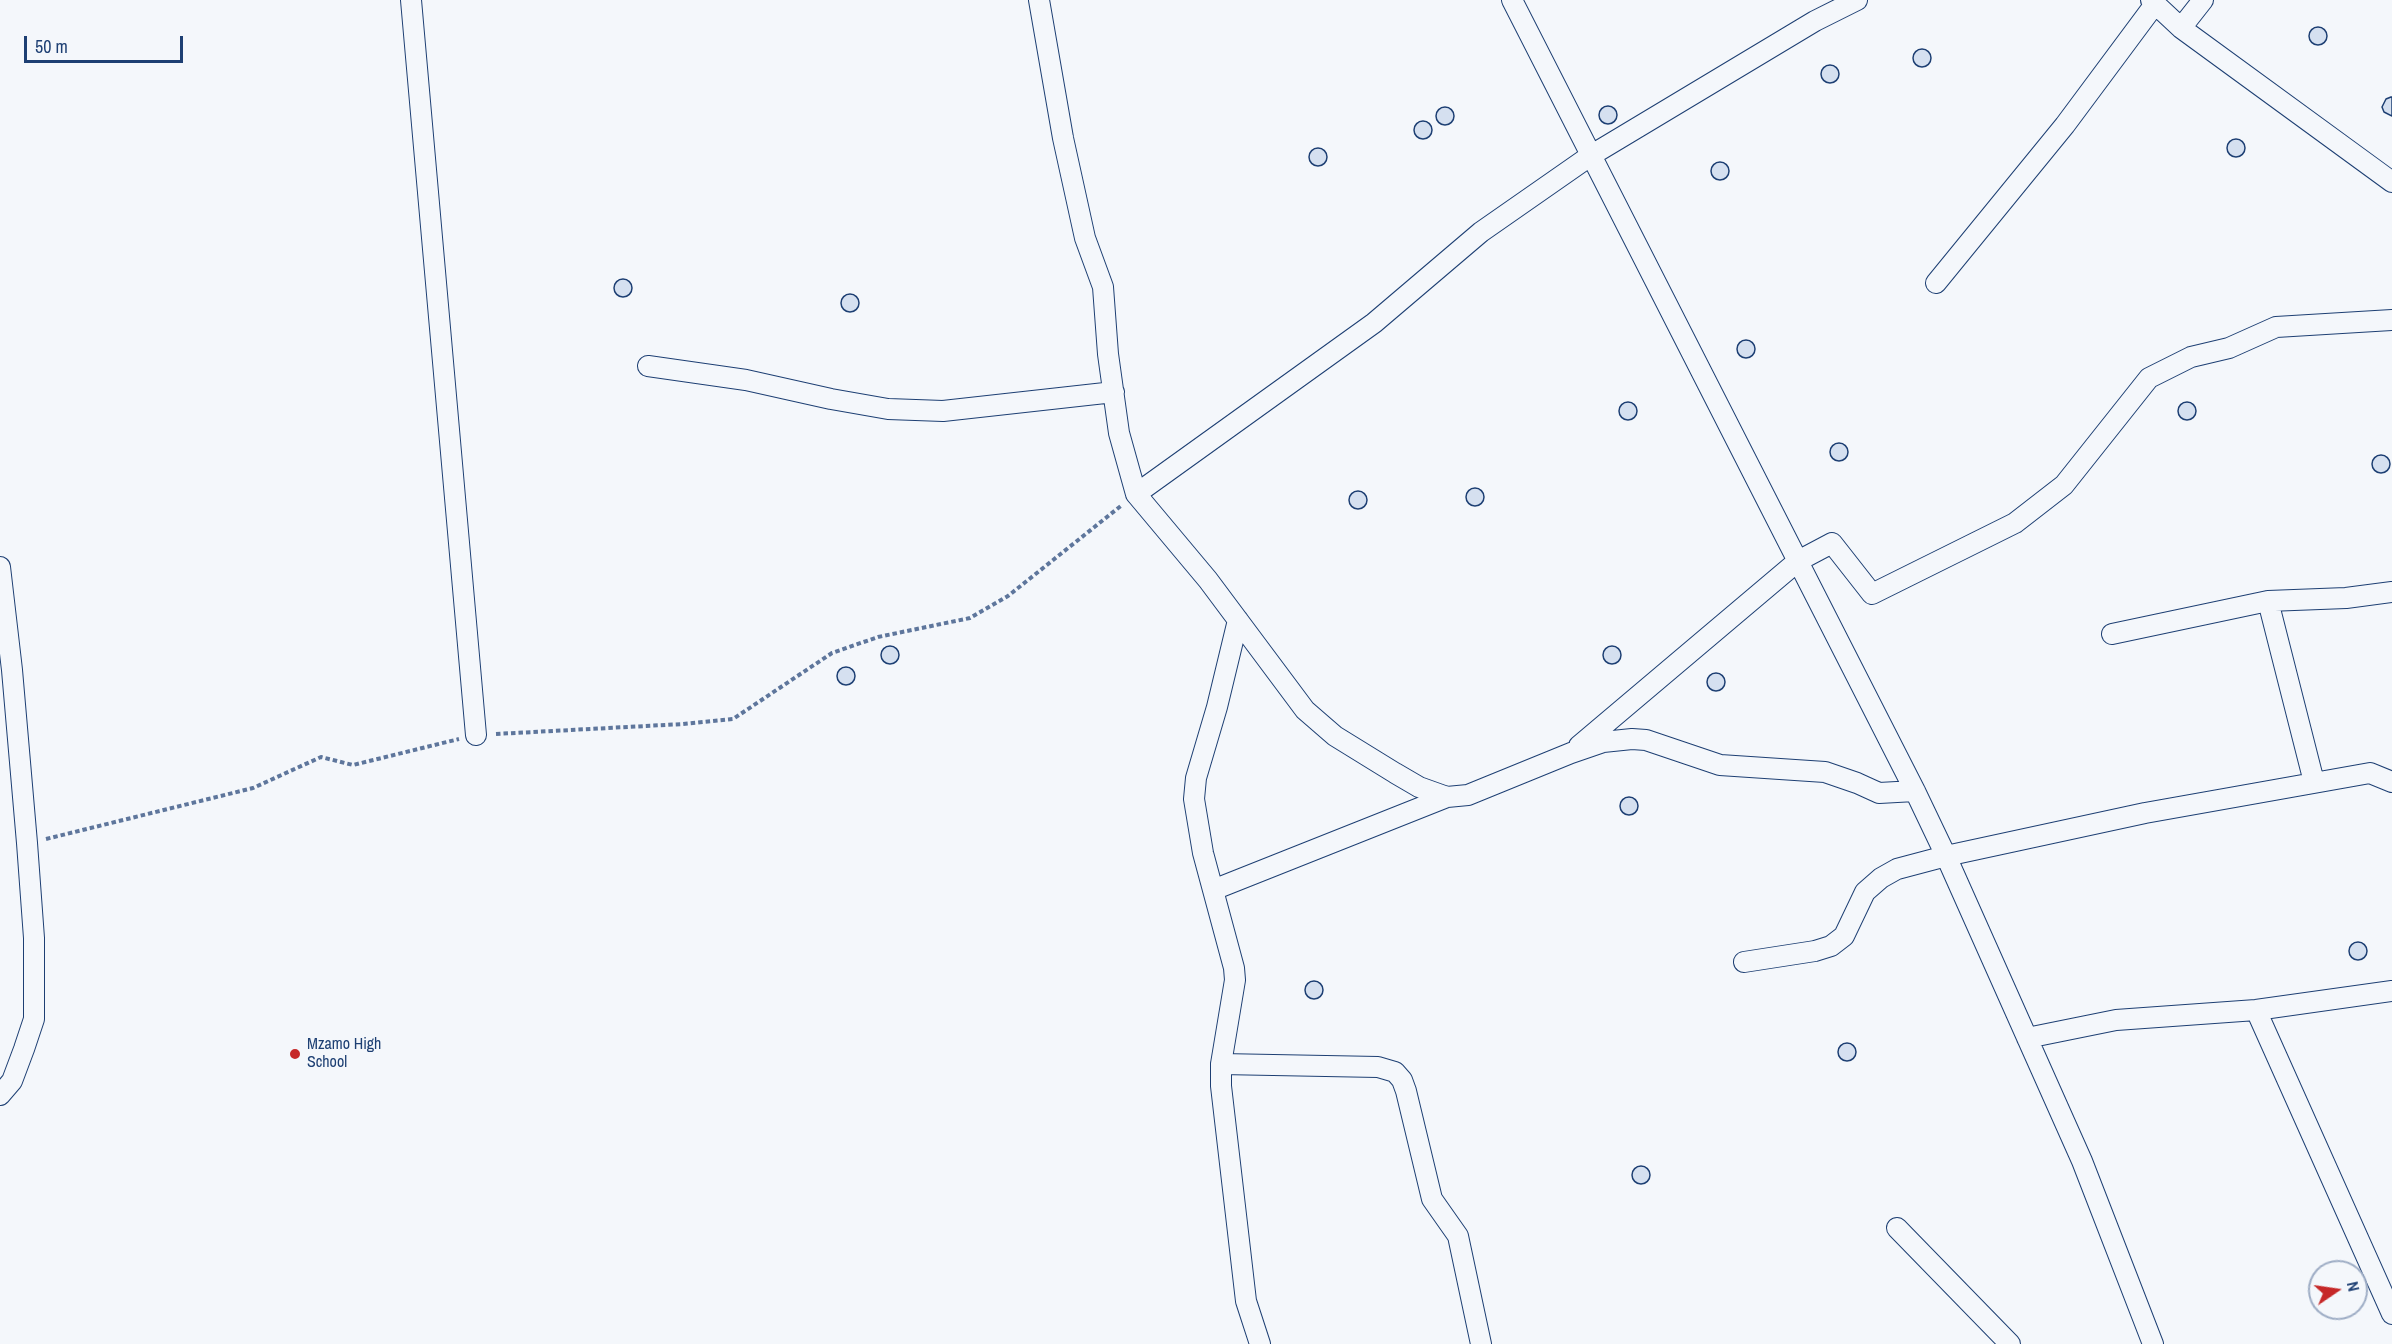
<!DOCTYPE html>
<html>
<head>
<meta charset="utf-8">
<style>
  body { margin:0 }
  #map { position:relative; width:2392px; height:1344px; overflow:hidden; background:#f4f7fb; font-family:"Archivo Narrow",sans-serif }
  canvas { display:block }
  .north { position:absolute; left:2308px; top:1260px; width:60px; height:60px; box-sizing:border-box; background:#f4f7fb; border:2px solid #9eadc5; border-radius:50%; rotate:77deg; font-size:16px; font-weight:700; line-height:24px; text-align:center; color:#1d3f73 }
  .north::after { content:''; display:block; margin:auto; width:21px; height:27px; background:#c62828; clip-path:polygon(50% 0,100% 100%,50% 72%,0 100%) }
  .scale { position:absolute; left:24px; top:36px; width:159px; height:27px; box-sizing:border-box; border:3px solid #1d3f73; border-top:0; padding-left:8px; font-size:18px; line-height:21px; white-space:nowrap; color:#1d3f73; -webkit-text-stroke:4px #f4f7fb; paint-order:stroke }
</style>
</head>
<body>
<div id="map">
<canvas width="2392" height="1344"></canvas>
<div class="north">N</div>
<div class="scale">50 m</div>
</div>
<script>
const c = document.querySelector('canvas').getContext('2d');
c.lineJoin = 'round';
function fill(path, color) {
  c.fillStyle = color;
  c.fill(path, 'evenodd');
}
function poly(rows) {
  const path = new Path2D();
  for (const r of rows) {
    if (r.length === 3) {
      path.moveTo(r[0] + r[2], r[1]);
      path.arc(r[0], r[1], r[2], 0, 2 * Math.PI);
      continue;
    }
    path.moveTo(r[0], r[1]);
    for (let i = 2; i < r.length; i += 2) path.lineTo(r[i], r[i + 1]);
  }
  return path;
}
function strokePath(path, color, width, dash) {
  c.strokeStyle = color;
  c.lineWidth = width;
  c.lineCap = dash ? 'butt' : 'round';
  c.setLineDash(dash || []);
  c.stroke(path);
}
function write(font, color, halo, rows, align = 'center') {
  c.font = font + ' "Archivo Narrow",sans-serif';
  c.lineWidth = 4.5;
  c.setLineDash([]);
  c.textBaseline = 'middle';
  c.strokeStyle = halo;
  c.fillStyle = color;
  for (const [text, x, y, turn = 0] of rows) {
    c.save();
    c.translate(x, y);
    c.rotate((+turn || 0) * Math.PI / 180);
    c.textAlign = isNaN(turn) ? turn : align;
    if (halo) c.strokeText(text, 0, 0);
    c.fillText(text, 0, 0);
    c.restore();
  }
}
const building = poly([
  [2318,36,9],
  [1922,58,9],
  [1830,74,9],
  [2391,97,2392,97,2392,116,2384,112,2382,107,2386,99,2391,97],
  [1608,115,9],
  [1445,116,9],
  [1423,130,9],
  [2236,148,9],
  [1318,157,9],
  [1720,171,9],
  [623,288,9],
  [850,303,9],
  [1746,349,9],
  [2187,411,9],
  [1628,411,9],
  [1839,452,9],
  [2381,464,9],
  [1475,497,9],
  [1358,500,9],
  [890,655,9],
  [1612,655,9],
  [846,676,9],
  [1716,682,9],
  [1629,806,9],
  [2358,951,9],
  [1314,990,9],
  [1847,1052,9],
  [1641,1175,9]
]);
fill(building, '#d5e0f0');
strokePath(building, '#1d3f73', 1.5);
const minor = poly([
  [411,0,476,735],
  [1039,0,1063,138,1085,238,1103,287,1108,354,1119,433,1136,494,1208,580,1305,710,1335,736,1395,773,1419,787,1447,797,1468,795,1571,753,1603,742,1632,739,1646,740,1720,765,1825,772,1857,783,1879,793,1915,791],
  [1512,0,1915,791,1946,856,2145,813,2370,773,2392,782],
  [2151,0,2181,28,2392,182],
  [2181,28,2203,0],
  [1936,283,2065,125,2155,4],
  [648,366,746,380,831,399,888,409,943,411,1114,392],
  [1136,494,1374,323,1481,232,1590,156,1815,21,1857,0],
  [0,567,12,670,27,843,34,938,34,1019,24,1049,12,1081,0,1095],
  [2268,601,2314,782],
  [1238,620,1217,707,1196,778,1194,799,1203,853,1234,968,1235,980,1221,1064,1221,1086,1246,1301,1260,1344],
  [2112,634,2268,601,2346,598,2392,592],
  [1579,746,1798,561,1832,543,1872,594,2015,523,2064,485,2149,378,2191,357,2229,348,2276,327,2392,320],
  [1213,890,1447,797],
  [1744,962,1815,951,1831,946,1844,936,1865,892,1881,878,1897,869,1946,856,2082,1161,2153,1344],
  [2256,1010,2392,1314],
  [2027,1038,2116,1020,2256,1010,2392,991],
  [1221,1064,1378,1067,1395,1072,1402,1080,1406,1091,1432,1199,1458,1236,1481,1344],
  [1897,1228,2010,1344]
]);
strokePath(minor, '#1d3f73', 22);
strokePath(poly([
  [496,734,683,724,733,719,832,653,878,637,970,618,1008,596,1122,505],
  [46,839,253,788,321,757,353,765,459,739]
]), '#5e769c', 4, [4.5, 3]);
strokePath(minor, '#f4f7fb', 20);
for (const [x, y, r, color] of [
  [295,1054,6,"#c62828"]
]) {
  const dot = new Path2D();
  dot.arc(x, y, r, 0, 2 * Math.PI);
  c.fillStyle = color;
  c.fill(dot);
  strokePath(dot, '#f4f7fb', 2);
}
write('16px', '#1d3f73', '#f4f7fb', [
  ["Mzamo High",307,1045],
  ["School",307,1063]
], 'left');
</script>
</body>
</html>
